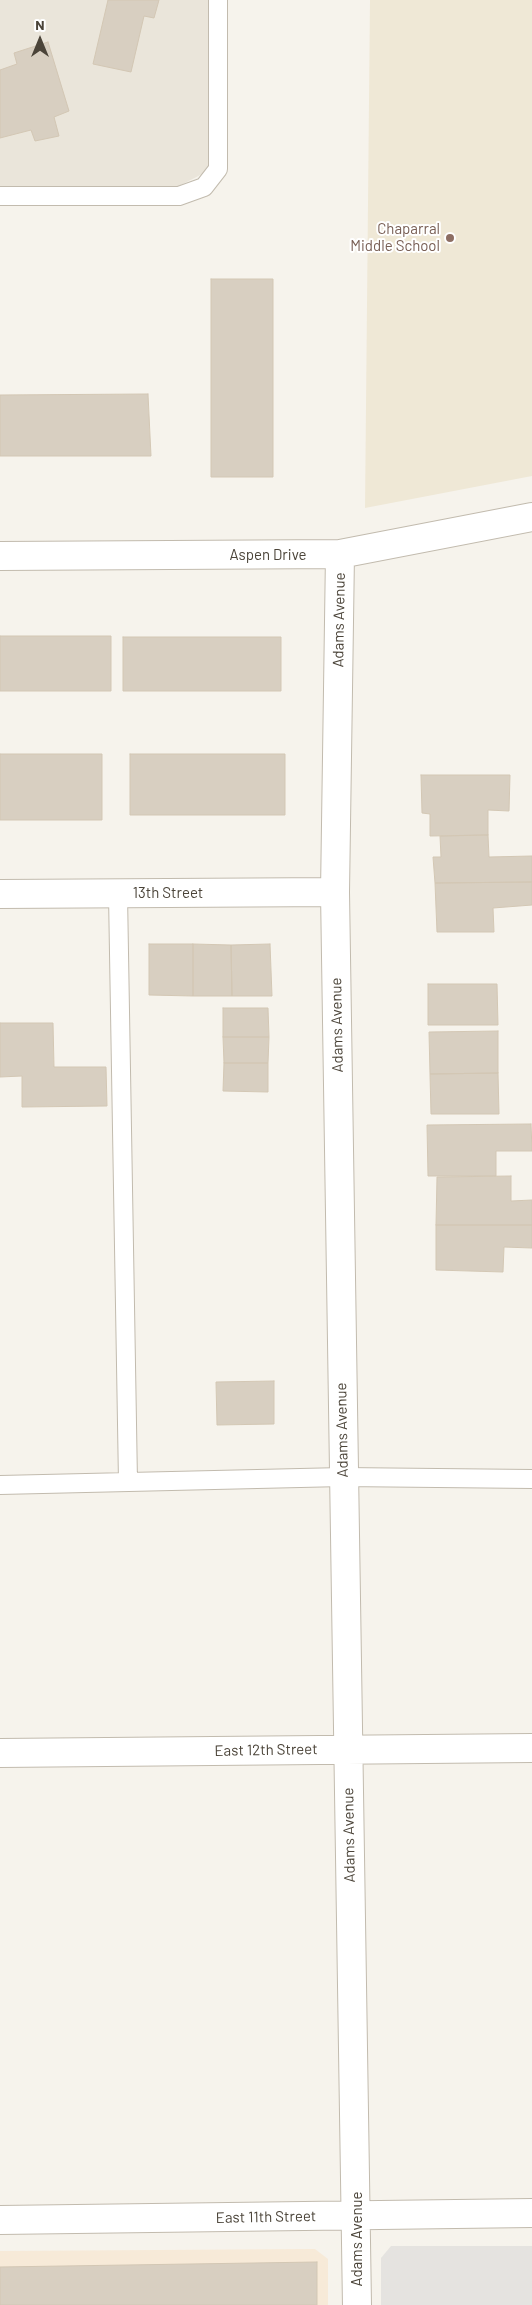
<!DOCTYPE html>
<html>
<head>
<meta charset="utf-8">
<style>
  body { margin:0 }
  #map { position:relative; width:532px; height:2305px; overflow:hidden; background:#f6f3ec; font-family:Barlow,sans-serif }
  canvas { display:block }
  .north { position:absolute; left:15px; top:15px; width:50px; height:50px; -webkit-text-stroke:4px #fff; paint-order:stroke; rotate:0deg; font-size:14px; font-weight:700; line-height:20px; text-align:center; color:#4b4439 }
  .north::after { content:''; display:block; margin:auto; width:18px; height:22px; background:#4b4439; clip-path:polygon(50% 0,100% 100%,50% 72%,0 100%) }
</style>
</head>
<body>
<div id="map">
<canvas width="532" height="2305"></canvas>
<div class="north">N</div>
</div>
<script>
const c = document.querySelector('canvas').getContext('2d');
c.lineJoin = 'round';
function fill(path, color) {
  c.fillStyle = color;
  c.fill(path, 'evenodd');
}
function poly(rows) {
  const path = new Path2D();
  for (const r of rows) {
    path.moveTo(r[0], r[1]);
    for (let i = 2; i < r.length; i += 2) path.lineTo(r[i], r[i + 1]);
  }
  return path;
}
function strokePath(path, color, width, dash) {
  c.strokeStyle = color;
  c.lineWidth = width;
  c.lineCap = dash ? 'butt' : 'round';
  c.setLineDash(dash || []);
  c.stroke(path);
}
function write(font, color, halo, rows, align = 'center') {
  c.font = font + ' Barlow,sans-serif';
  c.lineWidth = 4;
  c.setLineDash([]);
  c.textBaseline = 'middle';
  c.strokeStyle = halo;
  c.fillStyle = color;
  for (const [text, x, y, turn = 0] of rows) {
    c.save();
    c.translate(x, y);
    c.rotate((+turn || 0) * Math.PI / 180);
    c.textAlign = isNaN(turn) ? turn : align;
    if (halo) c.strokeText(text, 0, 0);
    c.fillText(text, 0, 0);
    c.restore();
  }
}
fill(poly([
  [0,0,208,0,208,171,177,187,0,187]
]), '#eae5da');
fill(poly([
  [315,2249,328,2259,328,2305,0,2305,0,2251]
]), '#f7ead8');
fill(poly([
  [370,0,532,0,532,476,365,508]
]), '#efe8d6');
fill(poly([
  [391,2246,532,2246,532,2305,381,2305,381,2258]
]), '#e5e3e0');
const building = poly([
  [108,0,159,0,154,18,144,16,131,72,93,64,108,0],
  [48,42,69,111,54,117,59,136,35,141,31,130,0,138,0,70,17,64,14,53,48,42],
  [211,279,273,279,273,477,211,477,211,279],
  [148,394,151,456,0,456,0,395,148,394],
  [0,636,111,636,111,691,0,691,0,636],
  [123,637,281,637,281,691,123,691,123,637],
  [0,754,102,754,102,820,0,820,0,754],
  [130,754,285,754,285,815,130,815,130,754],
  [421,775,510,775,509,811,488,810,488,835,430,836,430,814,422,813,421,775],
  [488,835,489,857,532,856,532,882,435,883,433,857,441,857,440,836,488,835],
  [532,882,532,905,493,908,494,932,437,932,435,883,532,882],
  [149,944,193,944,193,996,149,995,149,944],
  [193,944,231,945,232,996,193,996,193,944],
  [270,944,272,996,232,996,231,945,270,944],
  [428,984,497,984,498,1025,428,1025,428,984],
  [223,1008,268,1008,269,1037,223,1037,223,1008],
  [0,1023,53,1023,54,1067,106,1067,107,1106,22,1107,22,1076,0,1077,0,1023],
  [498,1031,498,1073,430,1074,429,1032,498,1031],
  [223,1037,269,1037,268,1063,224,1063,223,1037],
  [224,1063,268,1063,268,1092,223,1091,224,1063],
  [498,1073,499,1114,431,1114,430,1074,498,1073],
  [531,1124,532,1151,496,1151,496,1176,428,1176,427,1125,531,1124],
  [511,1176,511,1201,532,1200,532,1225,436,1225,437,1177,511,1176],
  [436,1225,532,1225,532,1248,504,1247,503,1272,436,1270,436,1225],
  [274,1381,274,1424,217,1425,216,1382,274,1381],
  [317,2262,317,2305,0,2305,0,2267,317,2262]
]);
fill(building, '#d8cfc1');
strokePath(building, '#d3c7b4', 1);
const lane = poly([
  [0,196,179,196,204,187,218,169,218,0],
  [118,894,128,1482],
  [0,1485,343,1477,532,1479]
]);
const street = poly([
  [340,554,335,892,357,2305],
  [0,556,340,554,532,517],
  [0,894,335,892],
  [0,1753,532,1748],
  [0,2220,532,2213]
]);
strokePath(lane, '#c2bbae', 20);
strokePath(street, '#c2bbae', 30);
strokePath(lane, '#fff', 18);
strokePath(street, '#fff', 28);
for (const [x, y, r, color] of [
  [450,238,5,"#8d6e63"]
]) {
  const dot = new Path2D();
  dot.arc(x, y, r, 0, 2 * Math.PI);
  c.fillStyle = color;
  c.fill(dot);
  strokePath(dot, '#fff', 2);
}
write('15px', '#785e54', '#fff', [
  ["Chaparral",440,229],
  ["Middle School",440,246]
], 'right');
write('15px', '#4b4439', '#fff', [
  ["Aspen Drive",268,555],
  ["Adams Avenue",339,620,-89],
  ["13th Street",168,893],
  ["Adams Avenue",337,1025,-91],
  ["Adams Avenue",342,1430,-91],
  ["East 12th Street",266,1750,-1],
  ["Adams Avenue",349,1835,-91],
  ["East 11th Street",266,2217,-1],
  ["Adams Avenue",357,2239,-90]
]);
</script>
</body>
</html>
